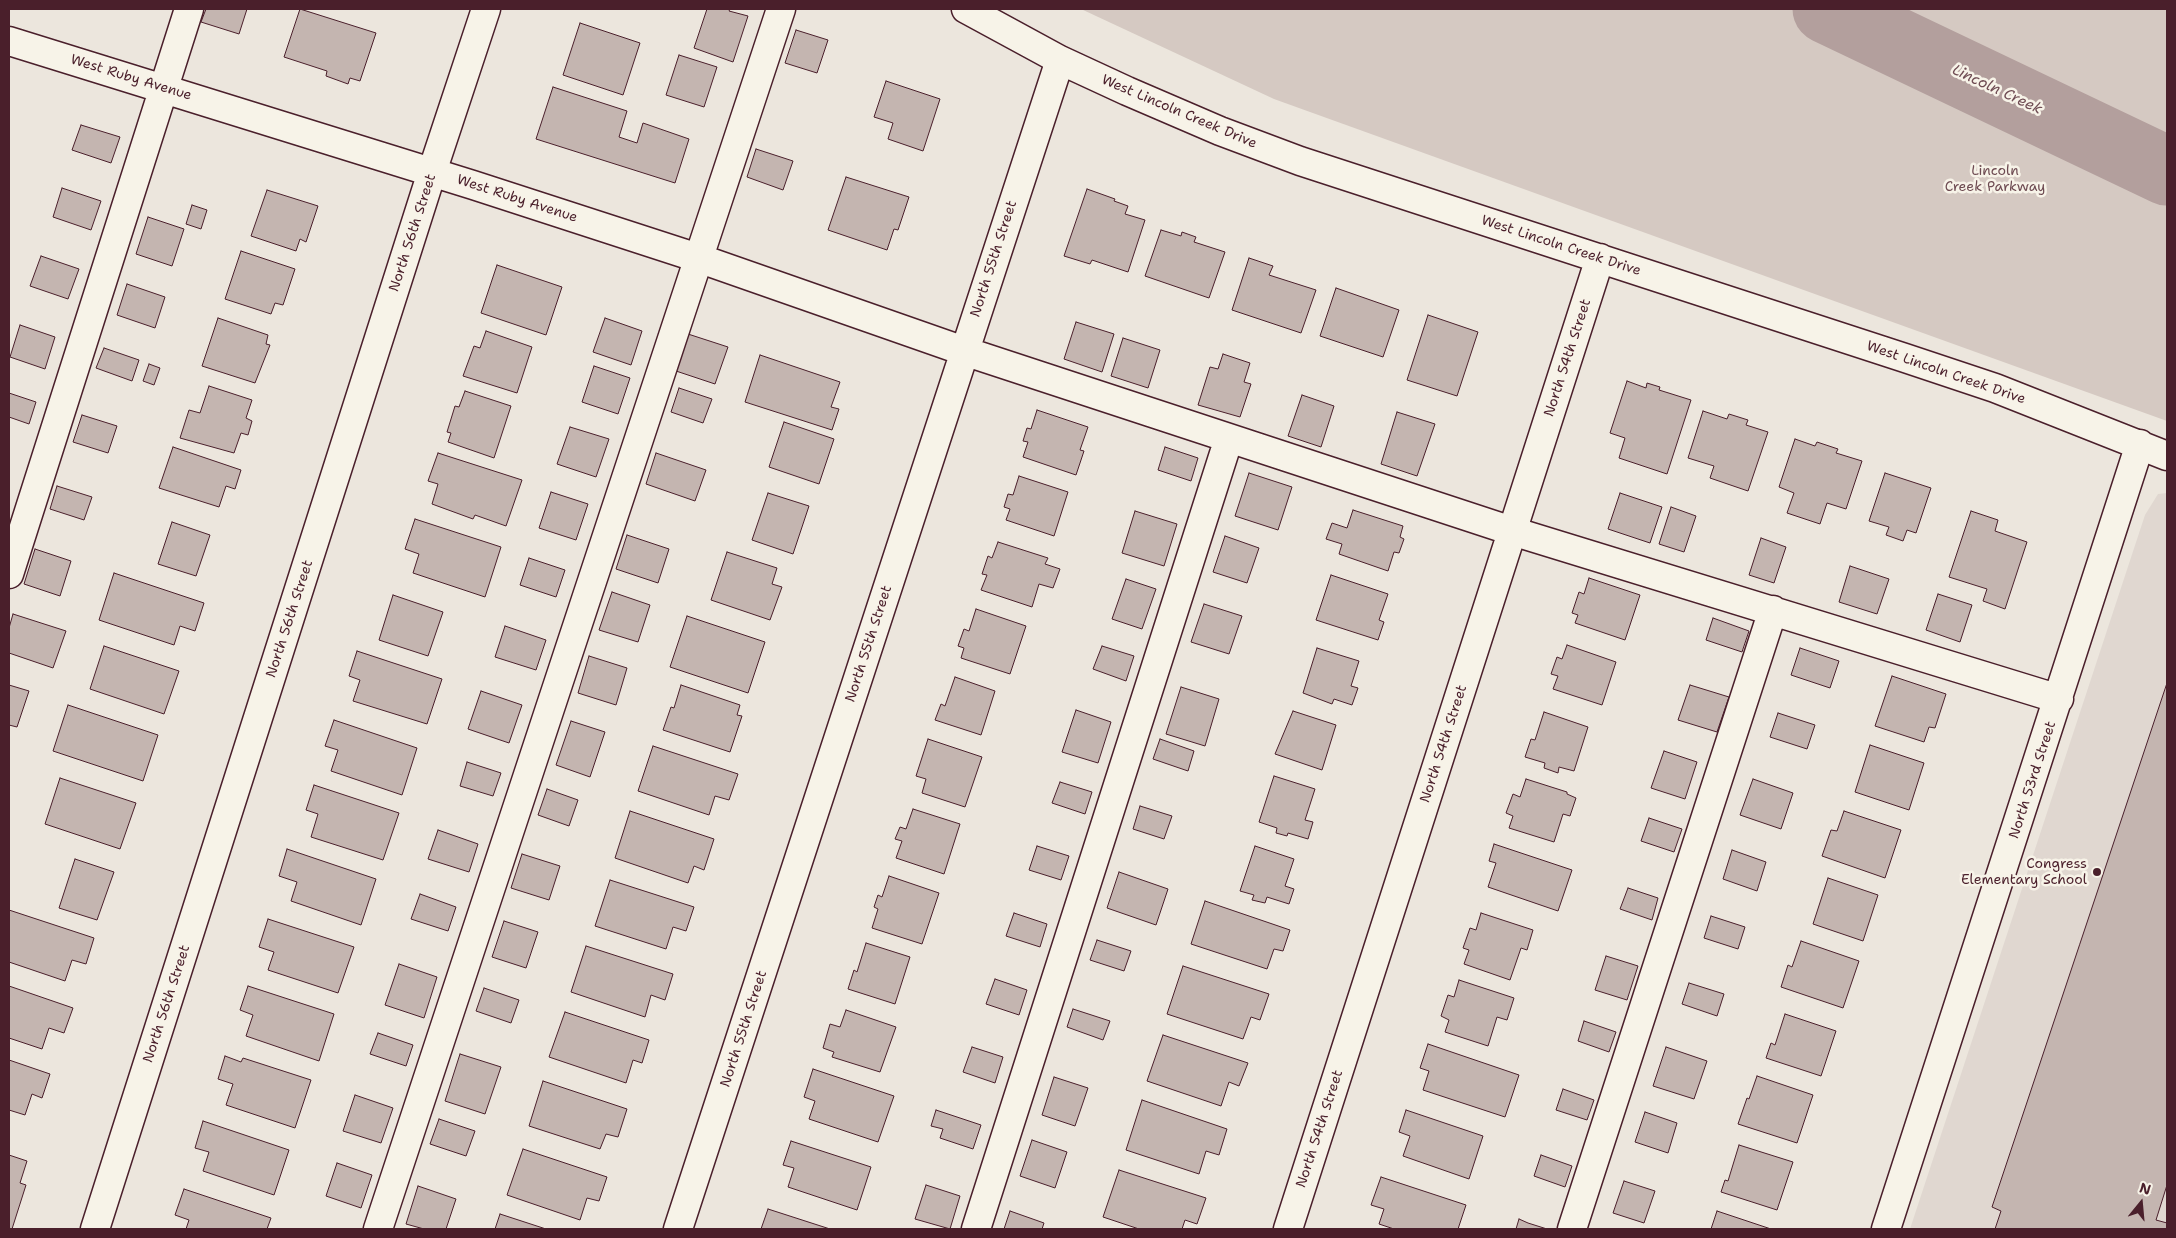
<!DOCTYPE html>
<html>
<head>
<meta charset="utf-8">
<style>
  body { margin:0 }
  #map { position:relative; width:2176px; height:1238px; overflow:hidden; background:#ece6dd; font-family:"Shantell Sans",sans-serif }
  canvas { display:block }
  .frame { position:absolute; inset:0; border:10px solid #4a1f2b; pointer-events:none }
  .north { position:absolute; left:2116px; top:1178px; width:50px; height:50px; -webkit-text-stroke:4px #f7f3e8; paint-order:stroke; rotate:17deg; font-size:14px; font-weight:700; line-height:20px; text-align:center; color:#4a1f2b }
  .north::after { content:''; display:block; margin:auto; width:18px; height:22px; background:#4a1f2b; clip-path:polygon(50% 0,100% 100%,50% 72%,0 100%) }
</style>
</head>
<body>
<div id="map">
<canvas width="2176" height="1238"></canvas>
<div class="frame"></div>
<div class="north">N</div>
</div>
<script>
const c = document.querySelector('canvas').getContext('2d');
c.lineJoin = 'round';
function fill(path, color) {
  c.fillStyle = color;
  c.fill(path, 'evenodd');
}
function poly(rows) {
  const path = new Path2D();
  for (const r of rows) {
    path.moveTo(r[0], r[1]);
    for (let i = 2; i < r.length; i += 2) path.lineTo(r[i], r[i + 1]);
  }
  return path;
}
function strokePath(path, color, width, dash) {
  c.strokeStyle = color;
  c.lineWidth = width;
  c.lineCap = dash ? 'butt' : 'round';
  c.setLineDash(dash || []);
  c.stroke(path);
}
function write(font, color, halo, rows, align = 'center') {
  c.font = font + ' "Shantell Sans",sans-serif';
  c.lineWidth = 5;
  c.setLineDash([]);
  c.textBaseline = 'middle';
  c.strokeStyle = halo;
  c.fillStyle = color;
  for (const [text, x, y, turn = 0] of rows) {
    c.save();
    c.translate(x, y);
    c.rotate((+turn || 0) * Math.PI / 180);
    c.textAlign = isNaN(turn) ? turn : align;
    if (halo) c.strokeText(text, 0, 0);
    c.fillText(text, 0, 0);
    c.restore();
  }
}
fill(poly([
  [2167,493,2167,1229,1910,1229,2145,515,2158,494]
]), '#e0d7d0');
fill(poly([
  [1081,9,2167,9,2167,421,1274,99]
]), '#d5c9c2');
strokePath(poly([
  [1827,9,2167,171]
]), '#b39f9d', 69);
const building = poly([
  [206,9,247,9,239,34,201,22,206,9],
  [300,9,376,33,360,81,350,78,348,84,326,76,327,71,284,57,300,9],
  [707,9,730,9,729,11,748,16,733,62,694,48,707,9],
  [580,23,640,43,623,95,563,75,580,23],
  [796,30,828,40,817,73,785,63,796,30],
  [679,55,717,67,704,107,666,95,679,55],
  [886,81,940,99,923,151,888,139,893,123,874,117,886,81],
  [553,87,627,111,619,137,637,143,643,123,689,139,675,183,536,139,553,87],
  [81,125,120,137,111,163,72,150,81,125],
  [756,149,793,161,783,190,747,177,756,149],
  [846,177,909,197,898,230,894,229,887,250,828,230,846,177],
  [62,188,101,201,91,230,53,217,62,188],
  [1087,189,1115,199,1114,201,1128,206,1125,214,1145,220,1128,272,1092,260,1090,264,1064,256,1087,189],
  [267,190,318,206,306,242,300,239,296,251,251,236,267,190],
  [192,205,207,210,201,229,186,224,192,205],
  [148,217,184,229,172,266,136,254,148,217],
  [1161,230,1181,236,1182,232,1196,237,1194,242,1225,252,1209,298,1145,276,1161,230],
  [241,251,295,269,283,305,275,303,271,314,225,299,241,251],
  [41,256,79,269,68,299,30,286,41,256],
  [1249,258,1273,266,1269,275,1316,290,1301,333,1232,310,1249,258],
  [497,265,562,287,546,335,481,313,497,265],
  [127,284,165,297,155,328,117,315,127,284],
  [1336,288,1399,310,1383,357,1320,336,1336,288],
  [1428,315,1478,332,1457,396,1407,380,1428,315],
  [218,318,268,335,266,344,270,345,255,383,202,366,218,318],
  [605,318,642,331,631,365,593,352,605,318],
  [1076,322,1114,334,1102,372,1064,359,1076,322],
  [20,325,55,337,45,369,10,357,20,325],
  [486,331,532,347,517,393,463,376,474,346,480,348,486,331],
  [688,334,728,347,715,384,676,371,688,334],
  [1123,338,1160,350,1148,388,1111,376,1123,338],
  [104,348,139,360,132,381,96,368,104,348],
  [1223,354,1250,363,1244,382,1251,384,1240,417,1198,405,1210,367,1218,369,1223,354],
  [760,355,840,382,831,407,839,409,832,430,745,402,760,355],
  [149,364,160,368,154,385,143,381,149,364],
  [594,366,630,378,618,414,582,402,594,366],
  [1627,381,1646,388,1647,383,1660,387,1659,390,1691,400,1667,474,1619,458,1625,438,1610,433,1627,381],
  [209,386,252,400,246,418,252,421,248,435,241,433,234,453,180,438,189,410,200,413,209,386],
  [679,388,712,399,703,423,671,412,679,388],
  [465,391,511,406,494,458,448,442,451,433,447,432,455,406,459,407,465,391],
  [9,393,36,402,29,424,9,417,9,393],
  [1302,395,1334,406,1321,447,1288,436,1302,395],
  [1037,410,1088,427,1080,450,1084,451,1076,475,1023,457,1028,442,1023,441,1027,428,1031,429,1037,410],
  [1703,411,1727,419,1729,414,1748,420,1746,425,1768,432,1748,491,1710,478,1714,466,1688,458,1703,411],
  [1397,412,1435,424,1417,476,1381,464,1397,412],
  [82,415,117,426,108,453,73,442,82,415],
  [784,422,834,439,819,484,769,467,784,422],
  [570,427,609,439,596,477,557,464,570,427],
  [1795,439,1815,446,1817,442,1838,449,1836,453,1862,461,1846,509,1827,503,1820,524,1787,513,1794,493,1779,487,1795,439],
  [173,447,241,470,235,489,226,486,219,507,159,488,173,447],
  [1165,447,1198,458,1191,481,1158,470,1165,447],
  [438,453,522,480,506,526,475,515,473,519,432,504,438,484,428,481,438,453],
  [656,453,706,470,695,501,646,484,656,453],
  [1249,473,1292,487,1278,530,1235,516,1249,473],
  [1885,473,1931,488,1916,533,1907,530,1903,541,1886,535,1889,527,1869,521,1885,473],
  [1019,476,1068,492,1054,536,1006,520,1010,509,1004,507,1008,494,1013,495,1019,476],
  [57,486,92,497,84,520,50,509,57,486],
  [551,492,588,504,576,540,539,528,551,492],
  [768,493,809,506,793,554,752,540,768,493],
  [1620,493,1662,507,1650,543,1608,529,1620,493],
  [1671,507,1696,516,1684,552,1659,544,1671,507],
  [1353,510,1403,526,1400,537,1404,539,1399,553,1394,552,1388,571,1339,554,1342,544,1326,539,1332,523,1347,528,1353,510],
  [1135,511,1177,524,1164,566,1122,553,1135,511],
  [1971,511,1998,520,1995,531,2027,542,2005,609,1983,601,1987,589,1949,577,1971,511],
  [415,519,501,547,485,597,413,573,419,554,405,549,415,519],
  [172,522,210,535,196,576,158,564,172,522],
  [627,535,669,549,658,583,616,569,627,535],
  [1225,536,1259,548,1247,583,1213,572,1225,536],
  [1761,538,1786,547,1774,583,1749,575,1761,538],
  [998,542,1048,558,1045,564,1060,569,1053,588,1039,584,1032,607,981,590,987,575,982,574,988,556,992,558,998,542],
  [35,549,71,561,60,596,24,584,35,549],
  [727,552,777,568,772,584,782,587,770,620,711,600,727,552],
  [529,558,565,570,556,597,520,585,529,558],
  [1850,566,1889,579,1877,614,1839,602,1850,566],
  [114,573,204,603,195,631,180,626,174,645,99,620,114,573],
  [1331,575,1388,594,1379,620,1384,622,1378,640,1316,620,1331,575],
  [1589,578,1640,595,1625,640,1575,623,1578,615,1572,613,1579,592,1584,594,1589,578],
  [1126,579,1156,589,1142,629,1112,619,1126,579],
  [612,592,650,605,638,642,599,630,612,592],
  [1938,594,1972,605,1960,642,1926,630,1938,594],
  [393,595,443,612,428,656,379,640,393,595],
  [1204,604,1242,616,1229,654,1191,642,1204,604],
  [976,609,1026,626,1010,674,961,658,964,648,958,646,964,629,969,631,976,609],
  [13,614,66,631,53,668,9,653,9,628,13,614],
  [687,616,765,642,748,693,670,667,687,616],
  [1713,618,1749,631,1742,652,1706,640,1713,618],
  [505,626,546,640,536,670,495,657,505,626],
  [1567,645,1616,662,1602,705,1553,689,1558,676,1551,674,1557,657,1562,659,1567,645],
  [104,646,179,671,164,714,90,689,104,646],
  [1102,646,1134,656,1126,681,1093,669,1102,646],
  [1317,648,1359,661,1351,686,1358,688,1352,705,1334,699,1332,704,1303,693,1317,648],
  [1800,648,1839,661,1830,688,1791,675,1800,648],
  [357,651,442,679,427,724,353,701,360,680,349,676,357,651],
  [589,656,627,668,616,705,578,693,589,656],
  [1892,676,1946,694,1935,728,1929,727,1924,742,1875,726,1892,676],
  [955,677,995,691,981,735,935,720,941,704,945,706,955,677],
  [2167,683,2167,1185,2156,1220,2167,1223,2167,1229,1995,1229,2001,1211,1992,1207,2167,683],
  [9,685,29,691,17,727,9,725,9,685],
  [681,685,740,705,737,715,742,716,730,752,663,730,671,707,674,708,681,685],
  [1690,685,1729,697,1717,732,1678,720,1690,685],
  [1181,687,1219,699,1205,746,1166,734,1181,687],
  [481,691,522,705,509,743,468,729,481,691],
  [68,705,158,735,143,781,53,751,68,705],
  [1076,710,1111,722,1098,763,1062,752,1076,710],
  [1293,711,1336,725,1322,770,1275,754,1293,711],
  [1544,712,1588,727,1574,771,1559,767,1558,773,1544,768,1545,763,1525,757,1531,739,1535,740,1544,712],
  [1778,713,1815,725,1807,749,1770,737,1778,713],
  [334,720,417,748,402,795,331,771,338,750,325,746,334,720],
  [571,721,605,732,590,777,556,765,571,721],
  [928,739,982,757,965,807,922,793,926,779,916,776,928,739],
  [1160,739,1194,751,1188,771,1153,759,1160,739],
  [1870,745,1924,763,1909,810,1855,792,1870,745],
  [653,746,738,774,729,800,715,796,709,815,638,791,653,746],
  [1664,751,1697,762,1685,799,1651,788,1664,751],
  [467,762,501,773,493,796,460,786,467,762],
  [1274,776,1315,789,1305,820,1313,822,1308,839,1288,833,1287,836,1276,833,1277,828,1259,822,1274,776],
  [60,778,136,803,120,849,45,824,60,778],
  [1526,779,1567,792,1567,794,1576,798,1570,816,1563,814,1554,842,1509,828,1513,816,1506,813,1513,794,1520,797,1526,779],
  [1753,779,1793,793,1781,829,1740,815,1753,779],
  [1060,782,1092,792,1085,814,1052,803,1060,782],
  [314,785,399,813,383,860,311,837,318,814,306,810,314,785],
  [547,789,578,800,569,826,538,815,547,789],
  [1140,806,1172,816,1164,839,1133,829,1140,806],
  [913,809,960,824,944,874,896,858,902,841,895,839,900,827,906,829,913,809],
  [630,811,714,839,704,870,694,866,688,883,615,858,630,811],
  [1844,811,1901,830,1885,878,1822,856,1831,830,1837,831,1844,811],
  [1649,818,1682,829,1674,852,1641,841,1649,818],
  [438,830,478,844,469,872,428,859,438,830],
  [1494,844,1572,870,1558,911,1488,887,1496,863,1489,861,1494,844],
  [1037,846,1069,856,1061,880,1029,870,1037,846],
  [1255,846,1294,859,1285,886,1294,889,1289,904,1267,897,1265,903,1252,900,1254,895,1240,891,1255,846],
  [287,849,376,879,361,925,291,901,297,882,279,876,287,849],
  [1732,850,1766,862,1757,891,1723,879,1732,850],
  [522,854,560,866,549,900,511,888,522,854],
  [75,859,114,872,97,920,59,908,75,859],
  [1119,872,1168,889,1156,925,1107,908,1119,872],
  [889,876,939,893,922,944,872,928,878,909,874,907,878,895,882,897,889,876],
  [1828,878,1878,895,1863,941,1813,924,1828,878],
  [610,880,694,907,686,931,673,927,666,949,595,926,610,880],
  [1628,888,1658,898,1652,920,1620,909,1628,888],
  [420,894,456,907,448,931,411,919,420,894],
  [1205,901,1290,930,1283,951,1274,949,1267,969,1191,944,1205,901],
  [9,910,94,938,86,964,72,960,65,981,9,962,9,910],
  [1014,913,1047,924,1040,947,1006,936,1014,913],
  [1481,913,1533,930,1527,950,1521,948,1510,980,1464,964,1469,950,1463,948,1470,928,1476,930,1481,913],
  [1711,916,1745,927,1738,949,1704,938,1711,916],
  [268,919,354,947,338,993,268,970,274,952,259,947,268,919],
  [504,921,538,932,526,968,492,957,504,921],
  [1097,940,1131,951,1124,971,1090,960,1097,940],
  [1801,941,1859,961,1843,1008,1781,987,1788,965,1792,967,1801,941],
  [866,943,910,957,895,1004,848,989,854,970,857,972,866,943],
  [586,946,673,974,665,1000,651,995,645,1017,571,992,586,946],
  [1606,956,1638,966,1627,1000,1595,990,1606,956],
  [399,964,437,977,424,1018,385,1005,399,964],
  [1183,966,1269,994,1260,1020,1251,1017,1243,1039,1167,1014,1183,966],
  [995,979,1027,990,1019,1015,986,1004,995,979],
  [1459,980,1514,998,1507,1020,1497,1017,1488,1046,1445,1032,1449,1020,1441,1016,1448,995,1454,997,1459,980],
  [1689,983,1724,994,1717,1016,1682,1004,1689,983],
  [9,986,73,1008,64,1033,49,1028,42,1049,9,1038,9,986],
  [248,986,334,1014,319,1061,246,1036,253,1015,240,1010,248,986],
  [484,988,519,1000,511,1023,476,1011,484,988],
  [1073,1009,1110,1021,1103,1040,1067,1027,1073,1009],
  [846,1010,896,1027,880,1072,832,1057,834,1052,823,1048,830,1024,840,1027,846,1010],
  [565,1012,649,1040,642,1063,633,1060,626,1083,549,1057,565,1012],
  [1785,1014,1836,1031,1821,1076,1766,1058,1771,1043,1775,1045,1785,1014],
  [1584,1021,1616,1032,1609,1052,1578,1041,1584,1021],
  [378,1033,413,1045,406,1066,370,1054,378,1033],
  [1163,1035,1248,1063,1239,1086,1229,1082,1221,1106,1147,1081,1163,1035],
  [1428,1044,1519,1075,1505,1117,1423,1090,1429,1071,1420,1068,1428,1044],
  [972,1047,1003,1057,995,1083,963,1072,972,1047],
  [1666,1047,1707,1061,1694,1099,1653,1086,1666,1047],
  [460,1054,501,1067,485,1114,445,1101,460,1054],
  [225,1056,241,1062,243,1058,311,1080,295,1128,226,1105,233,1084,218,1079,225,1056],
  [9,1060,50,1074,42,1098,32,1094,25,1115,9,1110,9,1060],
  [813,1069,894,1096,878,1142,809,1119,815,1101,804,1097,813,1069],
  [1757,1076,1813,1095,1797,1143,1738,1124,1747,1098,1749,1099,1757,1076],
  [1054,1077,1088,1088,1075,1126,1042,1115,1054,1077],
  [543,1081,627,1109,618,1137,606,1134,600,1149,529,1126,543,1081],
  [1563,1089,1594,1100,1587,1120,1556,1110,1563,1089],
  [355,1095,393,1108,381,1143,343,1131,355,1095],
  [1142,1100,1227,1129,1219,1155,1206,1151,1199,1174,1126,1150,1142,1100],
  [936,1110,981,1125,973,1149,940,1138,943,1129,931,1126,936,1110],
  [1406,1110,1483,1136,1469,1179,1403,1156,1410,1136,1399,1132,1406,1110],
  [1645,1112,1677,1123,1668,1153,1635,1142,1645,1112],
  [439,1119,475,1131,466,1156,430,1144,439,1119],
  [203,1121,289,1150,274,1195,203,1171,209,1152,195,1148,203,1121],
  [1032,1140,1067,1152,1055,1188,1020,1176,1032,1140],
  [791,1141,871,1167,857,1210,788,1187,794,1168,783,1165,791,1141],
  [1739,1145,1793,1162,1777,1210,1721,1192,1725,1180,1728,1181,1739,1145],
  [523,1149,607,1177,599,1201,587,1198,580,1220,507,1195,523,1149],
  [9,1155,27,1161,20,1183,26,1185,12,1229,9,1229,9,1155],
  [1541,1155,1572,1166,1565,1187,1534,1176,1541,1155],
  [337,1163,372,1175,361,1208,326,1196,337,1163],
  [1119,1170,1206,1198,1197,1224,1185,1220,1182,1229,1139,1229,1103,1217,1119,1170],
  [1381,1177,1466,1205,1458,1229,1394,1229,1379,1224,1384,1209,1371,1205,1381,1177],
  [1624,1181,1655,1191,1644,1223,1613,1213,1624,1181],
  [926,1185,960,1196,950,1229,915,1219,926,1185],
  [418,1186,456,1199,446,1229,424,1229,406,1224,418,1186],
  [184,1189,271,1218,267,1229,186,1229,189,1220,175,1215,184,1189],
  [768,1209,830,1229,761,1229,768,1209],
  [1010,1211,1044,1223,1042,1229,1004,1229,1010,1211],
  [1717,1211,1771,1229,1711,1229,1717,1211],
  [500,1214,546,1229,495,1229,500,1214],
  [1519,1219,1528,1223,1547,1229,1516,1229,1519,1219]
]);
fill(building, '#c4b5b0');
strokePath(building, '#4a1f2b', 1);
const minor = poly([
  [966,9,1060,60,1127,91,1220,131,1300,161,1905,358,1995,388,2167,456],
  [9,41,473,185,698,258,964,351,1512,531,2059,699],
  [9,574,189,9],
  [95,1229,432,172,486,9],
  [378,1229,781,9],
  [678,1229,1060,60],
  [976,1229,1229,438],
  [1288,1229,1600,258],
  [1572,1229,1773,610],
  [1886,1229,2140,444]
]);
strokePath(minor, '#4a1f2b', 31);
strokePath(minor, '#f7f3e8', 28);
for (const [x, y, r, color] of [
  [2097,872,5,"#4a1f2b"]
]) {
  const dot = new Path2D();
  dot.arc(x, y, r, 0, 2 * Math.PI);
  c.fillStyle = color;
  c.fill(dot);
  strokePath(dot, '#f7f3e8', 2);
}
write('14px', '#4a1f2b', '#f7f3e8', [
  ["West Ruby Avenue",131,78,17],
  ["West Lincoln Creek Drive",1179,112,23],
  ["West Ruby Avenue",517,199,18],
  ["North 56th Street",413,233,-72],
  ["West Lincoln Creek Drive",1561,246,18],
  ["North 55th Street",994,259,-72],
  ["North 54th Street",1568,358,-72],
  ["West Lincoln Creek Drive",1946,373,19],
  ["North 56th Street",290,619,-72],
  ["North 55th Street",869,644,-72],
  ["North 54th Street",1444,744,-72],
  ["North 53rd Street",2033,780,-72],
  ["North 56th Street",167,1004,-72],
  ["North 55th Street",744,1029,-72],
  ["North 54th Street",1320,1129,-72]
]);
write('14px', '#6d4a51', '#f7f3e8', [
  ["Lincoln",1995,171],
  ["Creek Parkway",1995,187]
]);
write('14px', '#4a1f2b', '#f7f3e8', [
  ["Congress",2087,864],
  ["Elementary School",2087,880]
], 'right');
write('italic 15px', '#6f4c53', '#f7f3e8', [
  ["Lincoln Creek",1997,90,25]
]);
</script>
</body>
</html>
